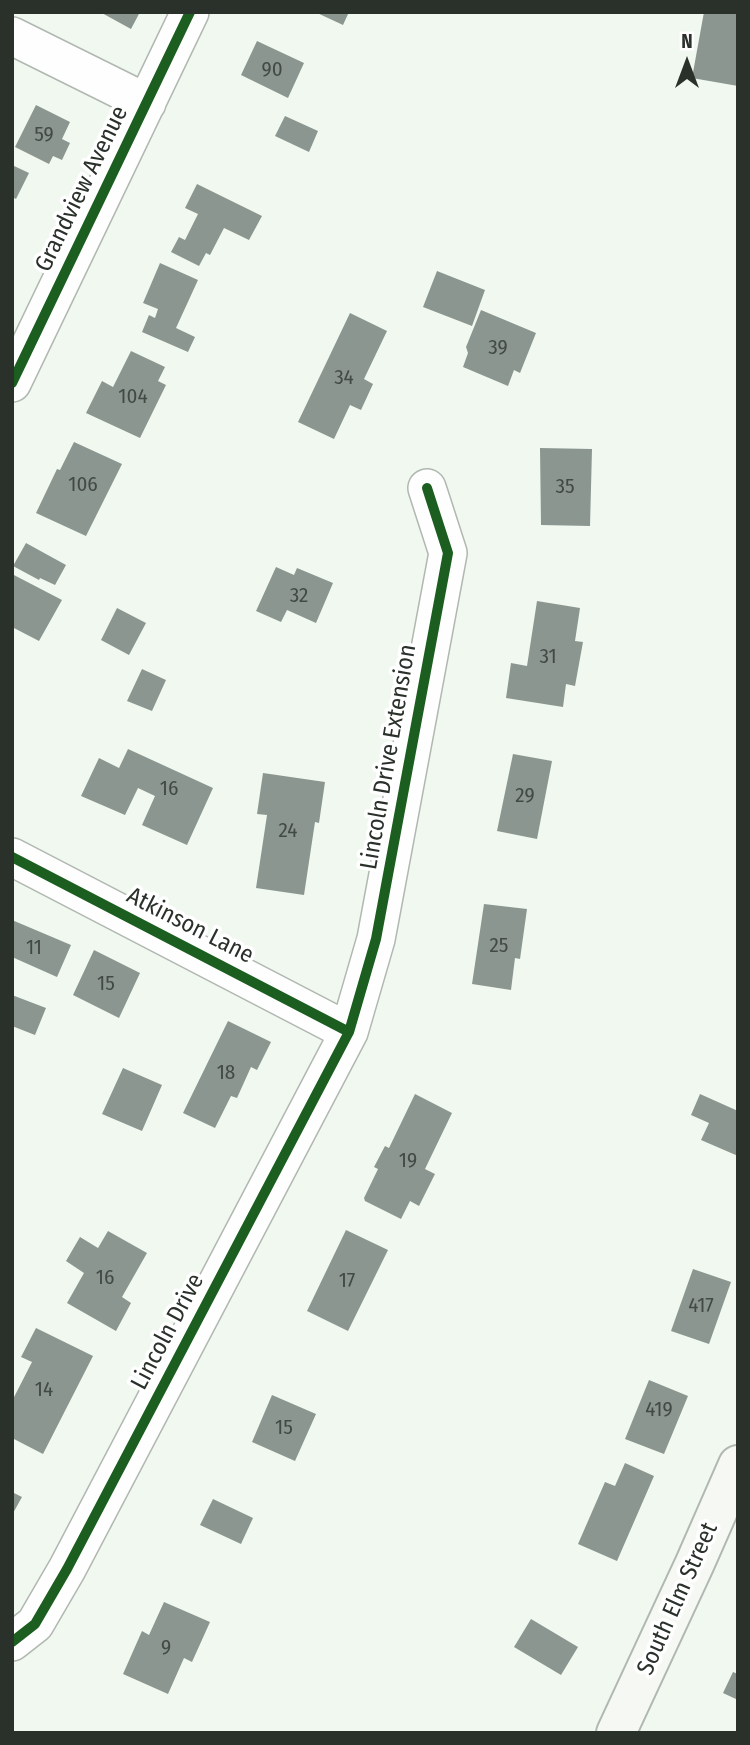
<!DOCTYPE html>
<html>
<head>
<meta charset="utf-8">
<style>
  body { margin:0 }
  #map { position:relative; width:750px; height:1745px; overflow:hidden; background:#f0f8f0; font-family:"Fira Sans Condensed",sans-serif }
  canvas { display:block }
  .frame { position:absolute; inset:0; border:14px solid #2a302a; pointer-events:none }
  .north { position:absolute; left:652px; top:28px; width:70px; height:70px; -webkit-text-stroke:5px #fff; paint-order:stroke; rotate:0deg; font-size:19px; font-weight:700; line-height:28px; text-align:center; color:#2a302a }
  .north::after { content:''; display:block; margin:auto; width:24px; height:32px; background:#2a302a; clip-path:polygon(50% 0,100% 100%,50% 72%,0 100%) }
</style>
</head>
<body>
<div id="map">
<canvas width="750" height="1745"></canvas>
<div class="frame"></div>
<div class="north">N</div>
</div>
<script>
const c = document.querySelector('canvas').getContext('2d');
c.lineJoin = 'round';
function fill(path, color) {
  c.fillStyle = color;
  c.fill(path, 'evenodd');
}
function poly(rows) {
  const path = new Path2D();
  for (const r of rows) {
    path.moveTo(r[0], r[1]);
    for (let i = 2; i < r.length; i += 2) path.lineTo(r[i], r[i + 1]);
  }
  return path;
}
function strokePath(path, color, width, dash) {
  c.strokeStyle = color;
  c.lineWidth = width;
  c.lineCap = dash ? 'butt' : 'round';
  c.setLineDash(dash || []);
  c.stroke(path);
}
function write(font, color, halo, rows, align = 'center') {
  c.font = font + ' "Fira Sans Condensed",sans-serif';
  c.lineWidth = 7;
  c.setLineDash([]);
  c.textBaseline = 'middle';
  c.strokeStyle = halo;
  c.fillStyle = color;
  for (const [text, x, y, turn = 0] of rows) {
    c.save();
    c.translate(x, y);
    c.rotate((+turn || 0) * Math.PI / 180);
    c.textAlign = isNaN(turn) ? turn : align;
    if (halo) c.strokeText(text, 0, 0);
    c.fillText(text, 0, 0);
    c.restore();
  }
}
fill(poly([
  [100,12,140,12,131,29],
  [315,12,349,12,343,25],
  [704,12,738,12,738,86,692,78],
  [257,41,304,63,288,98,241,75],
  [36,105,70,122,62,139,70,143,62,160,53,156,49,164,15,147],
  [285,116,318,131,309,152,275,136],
  [12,165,29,173,16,199,12,197],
  [197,184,262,216,249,240,224,228,210,255,206,253,199,266,171,252,179,237,185,240,198,214,185,208],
  [160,263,198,280,176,328,195,337,188,352,142,332,149,315,155,318,158,309,143,303],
  [437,271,485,290,472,326,423,307],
  [481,310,536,333,520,373,514,370,508,386,463,367,468,353,466,347],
  [350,313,387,331,364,379,373,384,361,410,350,405,334,439,298,422],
  [131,351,165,367,158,381,166,385,140,438,86,413,102,381,113,387],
  [74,442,122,464,86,536,36,513,57,469,60,470],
  [540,448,592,449,590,526,541,525],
  [26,543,66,565,55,585,40,578,39,580,13,566],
  [276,567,294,575,297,568,333,583,316,623,287,610,281,622,256,611],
  [12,574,62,600,39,641,12,627],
  [537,601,580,608,575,641,583,642,575,686,566,684,563,707,506,698,511,663,527,666],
  [117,608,146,623,129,655,101,640],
  [142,669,166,680,152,711,127,701],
  [128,749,213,788,187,845,142,825,155,796,138,788,125,815,81,796,99,758,119,768],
  [513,754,552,761,537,839,497,831],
  [263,773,325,782,319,823,315,822,304,895,256,888,267,815,257,814],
  [484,904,527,909,520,959,515,958,511,990,472,984],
  [12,920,71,945,57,977,12,957],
  [94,950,140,973,119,1018,73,995],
  [12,995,46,1008,35,1035,12,1026],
  [228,1021,271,1042,257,1070,251,1067,237,1098,231,1096,215,1128,183,1113],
  [123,1068,162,1085,142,1131,102,1114],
  [415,1094,452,1113,425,1169,435,1174,419,1206,410,1201,401,1219,365,1201,364,1198,378,1169,374,1167,385,1146,389,1148],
  [700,1094,738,1111,738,1156,701,1140,709,1123,691,1115],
  [346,1230,388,1250,348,1331,307,1311],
  [108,1231,147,1253,122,1297,131,1303,116,1331,67,1303,84,1273,66,1261,80,1237,98,1248],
  [693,1269,731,1282,709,1344,671,1331],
  [36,1328,93,1356,43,1454,12,1438,12,1401,32,1362,21,1357],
  [649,1380,688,1396,664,1454,625,1439],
  [272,1395,316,1414,295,1461,252,1442],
  [625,1463,654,1476,617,1561,578,1544,605,1482,615,1486],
  [12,1492,22,1497,12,1515],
  [213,1499,253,1518,241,1544,200,1525],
  [164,1602,210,1622,192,1662,184,1658,168,1694,123,1674,142,1631,149,1635],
  [531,1619,578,1647,561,1675,514,1647],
  [733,1672,738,1674,738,1700,723,1693]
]), '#8c9690');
const minor = poly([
  [12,36,147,103],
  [12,383,190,12],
  [12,857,349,1032],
  [12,1642,35,1624,67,1569,349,1032,376,939,448,553,427,488]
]);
const secondary = poly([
  [616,1733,695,1563,738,1465]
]);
strokePath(minor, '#b1b7b1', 40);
strokePath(secondary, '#b1b7b1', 42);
strokePath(minor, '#fdfefd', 37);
strokePath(secondary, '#f6f8f4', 38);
strokePath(poly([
  [12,383,190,12],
  [12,857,349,1032],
  [12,1642,35,1624,67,1569,349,1032,376,939,448,553,427,488]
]), '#1b5e20', 10);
write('21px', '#424a44', null, [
  ["90",272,70],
  ["59",44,135],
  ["39",498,348],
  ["34",344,378],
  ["104",133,397],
  ["106",83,485],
  ["35",565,487],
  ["32",299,596],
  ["31",548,657],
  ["16",169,789],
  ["29",525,796],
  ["24",288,831],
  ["25",499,946],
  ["11",34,948],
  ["15",106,984],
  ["18",226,1073],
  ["19",408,1161],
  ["16",105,1278],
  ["17",347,1281],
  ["417",701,1306],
  ["14",44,1390],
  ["419",659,1410],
  ["15",284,1428],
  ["9",166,1648]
]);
write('24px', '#2a302a', '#fff', [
  ["Grandview Avenue",82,189,-64],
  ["Lincoln Drive Extension",389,757,-80],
  ["Atkinson Lane",190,926,27],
  ["Lincoln Drive",168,1332,-62],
  ["South Elm Street",678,1599,-66]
]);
</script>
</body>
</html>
